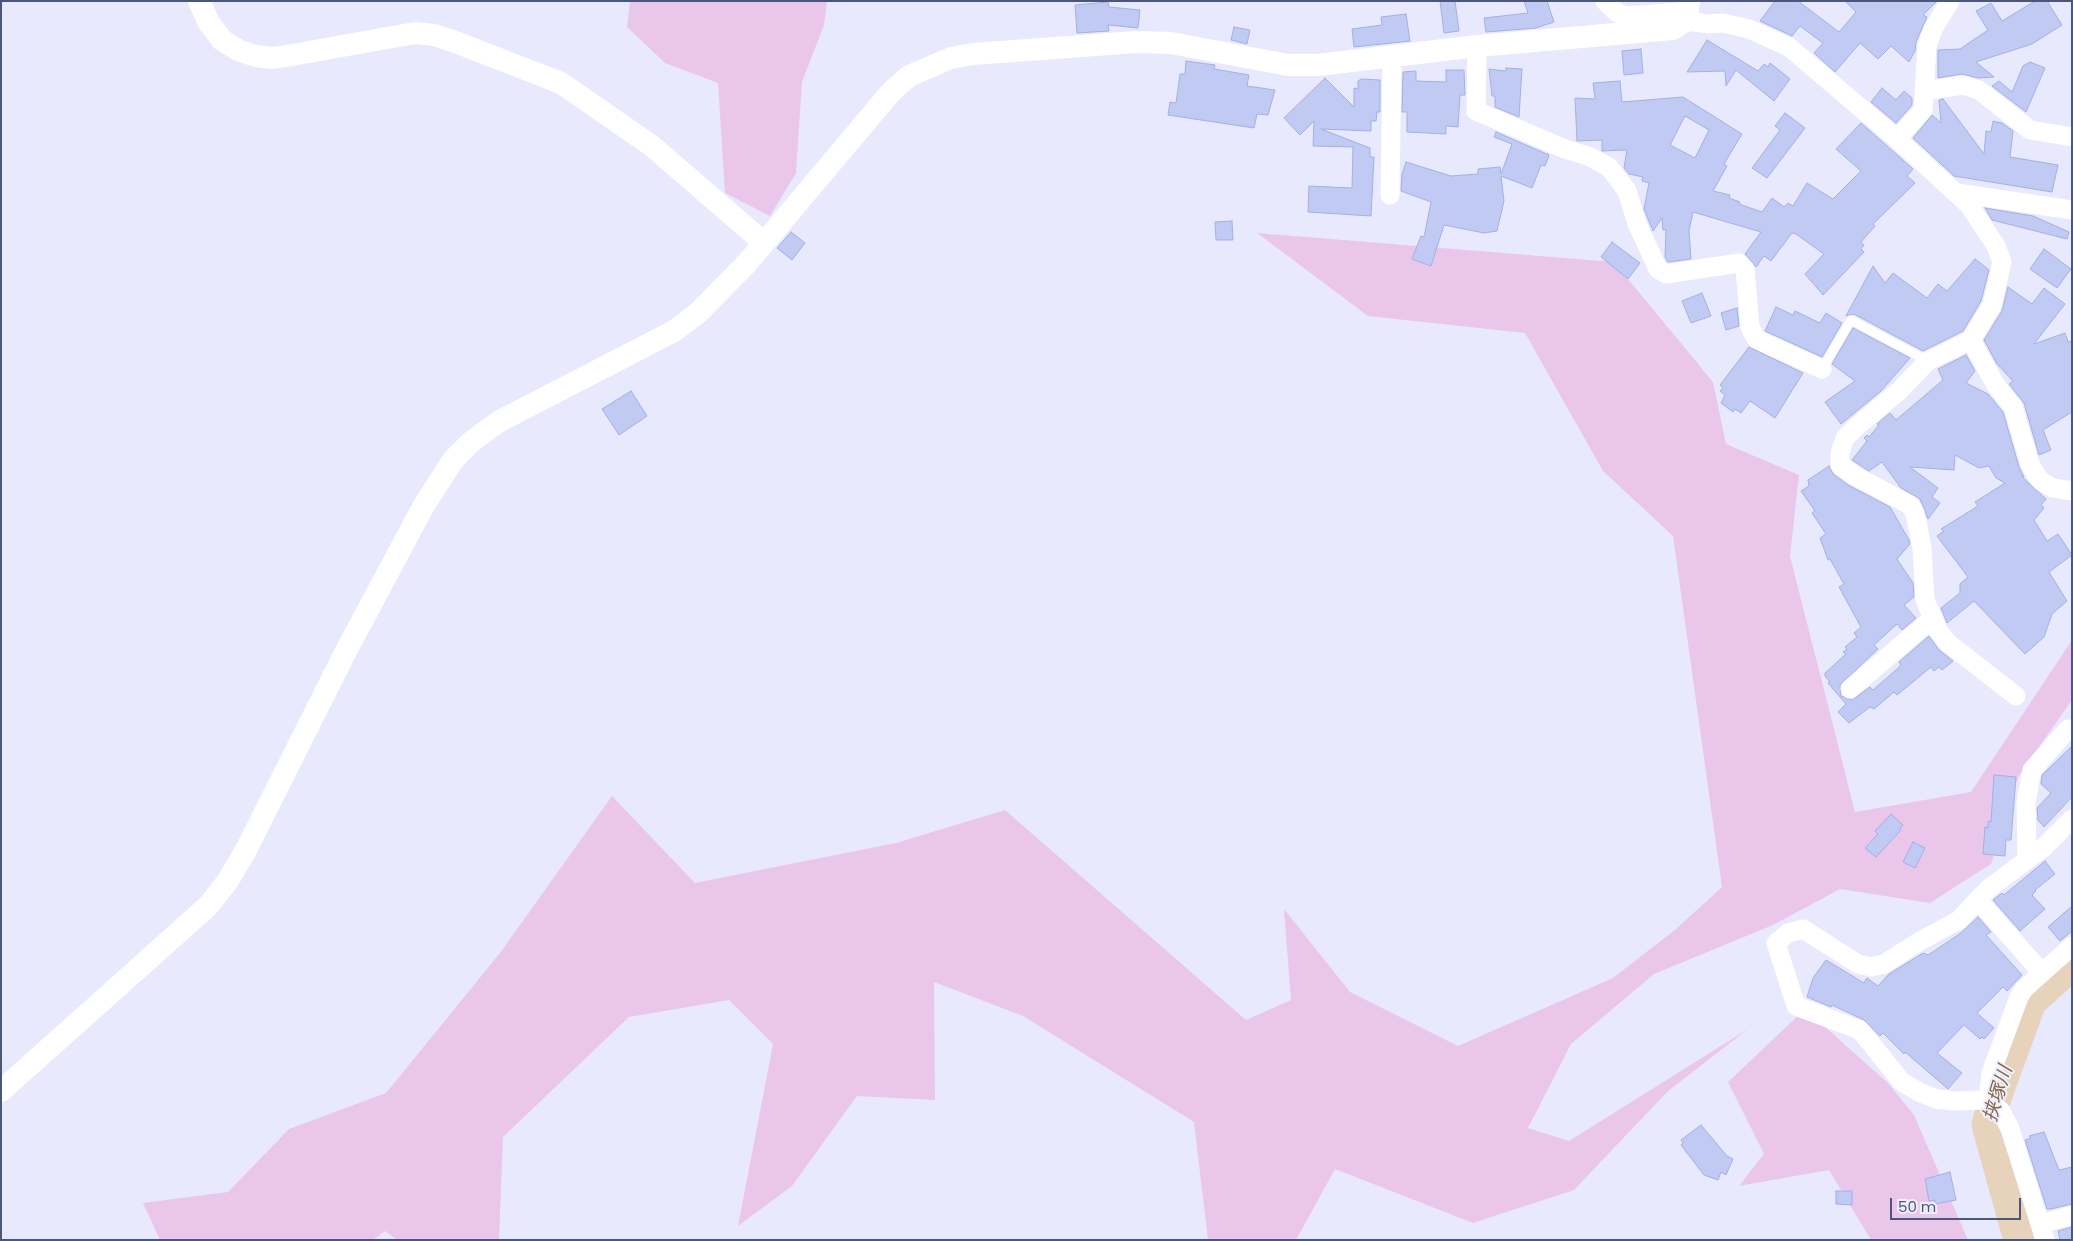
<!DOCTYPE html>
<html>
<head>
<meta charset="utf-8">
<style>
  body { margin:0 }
  #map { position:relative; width:2073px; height:1241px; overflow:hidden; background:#e9e9fd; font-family:Poppins,sans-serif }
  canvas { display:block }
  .frame { position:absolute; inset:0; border:2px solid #4b5778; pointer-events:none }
  .scale { position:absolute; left:1890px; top:1198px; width:131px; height:22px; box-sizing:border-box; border:2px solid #4b5778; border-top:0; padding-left:6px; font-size:15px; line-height:18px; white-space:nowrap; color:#4b5778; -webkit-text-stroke:4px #efefff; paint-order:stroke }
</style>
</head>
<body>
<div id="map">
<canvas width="2073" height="1241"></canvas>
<div class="frame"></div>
<div class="scale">50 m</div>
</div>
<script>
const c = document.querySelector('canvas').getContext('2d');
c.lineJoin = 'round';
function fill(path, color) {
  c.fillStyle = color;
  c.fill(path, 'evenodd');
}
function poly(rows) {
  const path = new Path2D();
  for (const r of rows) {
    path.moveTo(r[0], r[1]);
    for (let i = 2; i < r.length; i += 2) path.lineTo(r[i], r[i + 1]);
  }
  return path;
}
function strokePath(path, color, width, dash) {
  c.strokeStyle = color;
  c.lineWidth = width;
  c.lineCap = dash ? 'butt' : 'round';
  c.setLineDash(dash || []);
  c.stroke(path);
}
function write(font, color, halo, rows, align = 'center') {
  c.font = font + ' Poppins,"Noto Sans JP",sans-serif';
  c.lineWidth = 4;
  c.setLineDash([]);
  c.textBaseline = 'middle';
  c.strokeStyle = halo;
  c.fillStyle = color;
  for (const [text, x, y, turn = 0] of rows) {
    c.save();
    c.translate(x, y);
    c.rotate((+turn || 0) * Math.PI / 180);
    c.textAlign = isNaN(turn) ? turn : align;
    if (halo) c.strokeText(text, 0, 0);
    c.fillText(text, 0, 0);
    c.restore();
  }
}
fill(poly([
  [630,1,827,1,824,25,802,82,796,173,770,216,725,193,718,83,665,63,627,27],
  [1257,233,1614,262,1713,382,1726,444,1799,475,1790,556,1855,812,1971,792,2072,640,2072,700,2018,777,1991,864,1930,903,1840,889,1773,925,1654,974,1571,1044,1528,1128,1569,1141,1748,1029,1668,1091,1574,1190,1473,1223,1335,1169,1296,1240,1208,1240,1194,1122,1023,1016,934,982,935,1100,857,1096,792,1186,738,1226,773,1044,729,1000,629,1017,503,1137,499,1240,397,1240,385,1231,373,1240,160,1240,143,1203,228,1192,289,1129,386,1093,500,953,612,796,695,883,896,843,1005,810,1246,1020,1291,1000,1284,909,1350,992,1458,1046,1613,978,1676,929,1722,887,1673,536,1603,471,1525,333,1368,316],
  [1805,1009,1888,1083,1914,1115,1968,1240,1871,1240,1829,1170,1739,1186,1764,1154,1728,1082]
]), '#ebc6eb');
strokePath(poly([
  [2019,1240,1987,1125,1989,1117,2031,1002,2072,965]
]), '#e7d3bc', 31);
const building = poly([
  [1440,1,1455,1,1459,31,1444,33,1440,1],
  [1524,1,1547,1,1554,22,1536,28,1486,32,1484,18,1528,13,1524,1],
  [1775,1,1798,1,1839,32,1856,12,1845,1,1937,1,1923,15,1927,17,1916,42,1915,51,1909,62,1891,46,1878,59,1860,43,1835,72,1814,53,1823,43,1800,26,1792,36,1760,21,1775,1],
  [2035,1,2047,1,2062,25,2032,44,1976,62,1994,77,1978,78,1962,74,1938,78,1938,50,1960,49,1988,30,1976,11,1991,3,2002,21,2035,1],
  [1108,2,1109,7,1140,10,1138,28,1108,25,1109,31,1077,33,1075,5,1108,2],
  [1406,14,1410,41,1354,47,1352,29,1382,25,1381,17,1406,14],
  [1234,27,1250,30,1247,44,1231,40,1234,27],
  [1707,40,1758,71,1764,64,1768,67,1770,63,1790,79,1774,101,1736,70,1726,86,1725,71,1687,72,1707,40],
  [1641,49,1643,73,1624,75,1622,51,1641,49],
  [1186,61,1215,65,1214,69,1249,75,1247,86,1275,90,1268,115,1257,114,1254,128,1168,115,1170,102,1176,103,1180,74,1185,74,1186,61],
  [2030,62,2045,68,2026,112,1992,86,1999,81,2012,92,2023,66,2030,62],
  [1506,68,1522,69,1519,117,1495,107,1495,96,1492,96,1489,69,1506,71,1506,68],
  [1446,70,1464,70,1465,95,1460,95,1458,127,1446,126,1446,134,1407,132,1407,112,1402,112,1403,72,1416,71,1416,81,1446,82,1446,70],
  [1325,78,1354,107,1354,88,1358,89,1358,81,1361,79,1380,80,1380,112,1377,112,1376,121,1371,121,1371,131,1321,129,1370,148,1370,157,1374,157,1371,216,1308,212,1309,186,1352,188,1353,147,1313,146,1314,121,1300,135,1284,118,1325,78],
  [1620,81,1622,102,1683,97,1742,134,1724,164,1727,166,1713,191,1730,195,1729,198,1740,202,1739,204,1762,212,1772,198,1784,207,1788,203,1793,206,1807,183,1833,199,1861,171,1836,149,1861,123,1913,169,1907,176,1915,183,1873,224,1875,226,1861,242,1864,245,1861,249,1864,252,1823,295,1805,274,1824,254,1796,234,1792,233,1771,261,1764,256,1756,267,1745,254,1761,232,1693,212,1689,231,1691,259,1668,262,1665,257,1666,230,1663,230,1662,218,1653,231,1644,209,1649,183,1642,181,1643,177,1629,174,1624,168,1627,150,1602,151,1602,140,1577,141,1575,98,1595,99,1593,83,1620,81],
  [1685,116,1709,130,1695,158,1670,145,1685,116],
  [1882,88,1896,100,1904,91,1912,98,1912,105,1896,123,1871,102,1882,88],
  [1943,99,1984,154,1986,131,1991,132,1993,121,2002,123,2013,131,2010,157,2058,165,2052,192,1954,176,1913,138,1932,115,1941,123,1939,100,1943,99],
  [1785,113,1805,128,1767,178,1752,168,1780,130,1775,126,1785,113],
  [1496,132,1549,155,1545,166,1541,165,1532,188,1501,176,1504,201,1497,231,1484,233,1444,225,1431,266,1412,259,1421,236,1424,237,1431,202,1401,191,1402,174,1406,162,1451,176,1478,174,1478,169,1500,167,1501,174,1512,144,1494,137,1496,132],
  [1985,208,2033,216,2069,232,2067,239,1992,220,1985,208],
  [1232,221,1233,240,1216,240,1215,222,1232,221],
  [791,232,805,243,792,260,777,248,791,232],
  [1612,242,1640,263,1628,279,1601,257,1612,242],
  [2044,249,2071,269,2057,288,2030,269,2044,249],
  [1975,259,1989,270,1981,301,1963,331,1923,351,1854,314,1846,316,1873,266,1885,283,1893,273,1927,298,1938,284,1947,291,1975,259],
  [2008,287,2032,304,2044,288,2065,304,2034,344,2065,333,2068,342,2072,341,2072,412,2043,430,2051,450,2039,455,2024,403,2009,384,2013,381,1997,364,1984,340,2002,311,2008,287],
  [1702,293,1711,316,1691,323,1682,301,1702,293],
  [1776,307,1793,315,1795,311,1820,323,1826,313,1842,323,1822,357,1765,331,1776,307],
  [1737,308,1739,326,1726,330,1721,313,1737,308],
  [1853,328,1910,358,1881,391,1841,424,1825,402,1855,381,1832,364,1853,328],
  [1749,347,1803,373,1775,418,1750,401,1741,413,1735,409,1733,412,1721,403,1725,395,1720,391,1723,388,1720,385,1749,347],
  [1966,355,1975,371,1966,383,1988,394,2003,412,2019,467,2024,477,2021,476,2046,499,2041,505,2044,508,2034,520,2047,541,2058,534,2072,555,2049,572,2067,601,2052,614,2044,637,2025,654,1974,601,1947,623,1941,608,1960,593,1960,584,1968,577,1937,536,1944,531,1941,529,1978,506,1975,502,2005,483,1996,478,1989,466,1979,468,1955,455,1954,470,1910,467,1938,488,1932,497,1940,503,1928,519,1920,499,1901,488,1882,462,1869,471,1852,460,1867,441,1864,438,1867,435,1869,437,1879,425,1877,424,1890,413,1896,420,1943,380,1938,369,1966,355],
  [631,391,647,416,619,435,602,409,631,391],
  [1829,466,1833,474,1848,485,1890,507,1909,540,1910,544,1897,559,1913,583,1914,597,1904,605,1916,618,1902,630,1897,624,1874,645,1878,649,1840,685,1841,696,1852,700,1870,687,1873,690,1897,669,1901,665,1899,662,1929,636,1939,650,1953,661,1942,670,1939,667,1934,671,1931,667,1897,695,1894,692,1874,709,1870,707,1849,723,1838,712,1846,704,1828,683,1830,682,1825,676,1825,673,1846,654,1843,652,1847,649,1845,647,1857,637,1854,633,1861,627,1839,587,1844,584,1830,559,1828,560,1820,538,1826,534,1812,513,1815,511,1801,491,1809,486,1808,480,1829,466],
  [2072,746,2072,797,2044,827,2038,820,2037,808,2051,793,2041,784,2042,775,2072,746],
  [1994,775,2016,777,2011,840,2006,840,2005,856,1983,854,1985,827,1988,828,1988,821,1991,822,1994,775],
  [1891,814,1903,825,1900,828,1901,830,1876,857,1865,848,1878,834,1875,831,1891,814],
  [1913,842,1925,848,1915,868,1903,862,1913,842],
  [2045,861,2055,874,2035,890,2036,891,2032,895,2045,909,2020,931,1993,900,2002,893,2004,895,2045,861],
  [2072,906,2072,931,2060,941,2048,927,2072,906],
  [1978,917,1991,932,1986,935,2022,975,2007,991,2003,987,1977,1013,1994,1028,1984,1039,1982,1037,1980,1039,1964,1025,1937,1053,1962,1073,1948,1089,1905,1052,1904,1054,1883,1033,1880,1036,1864,1020,1832,1005,1831,1007,1807,997,1813,978,1826,960,1864,983,1867,978,1878,986,1889,974,1923,953,1928,955,1961,933,1978,917],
  [1701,1125,1727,1156,1733,1159,1726,1175,1721,1172,1718,1180,1704,1175,1681,1145,1683,1143,1681,1140,1701,1125],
  [2044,1132,2059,1170,2072,1167,2072,1204,2051,1209,2047,1209,2025,1140,2031,1138,2029,1136,2044,1132],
  [1950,1172,1956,1200,1935,1204,1935,1200,1929,1201,1925,1179,1950,1172],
  [1836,1191,1852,1191,1852,1205,1836,1204,1836,1191],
  [2072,1227,2072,1240,2060,1240,2058,1231,2072,1227]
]);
fill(building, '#c0caf3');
strokePath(building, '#a0b0e6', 1);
strokePath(poly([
  [1822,369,1851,320,1928,361]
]), '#fff', 9);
strokePath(poly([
  [1605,1,1617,13,1627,16,1689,11],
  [1686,21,1709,24,1723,23,1749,29,1789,47,1897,139,1969,205,1996,246,2002,262,1992,305,1971,340,1995,384,2013,407,2030,464,2035,473,2041,481,2053,488,2072,491],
  [1477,46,1476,111,1565,149,1588,156,1609,167,1627,191,1637,224,1658,269,1666,274,1739,263,1745,269,1750,327,1756,339,1822,369],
  [1924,91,1963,85,1979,90,2030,130,2072,137],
  [1897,139,1923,110,1927,46,1933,29,1950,1],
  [1957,193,2072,210],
  [1390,195,1392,57],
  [1971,340,1928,361,1899,391,1856,427,1845,438,1840,453,1840,465,1855,476,1910,505,1915,513,1922,547,1925,600,1939,632,1948,643,2016,696],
  [1850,689,1933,618],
  [2027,860,2026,802,2032,770,2068,729],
  [1978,900,2042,973],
  [1988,1100,1991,1073,2019,997,2024,989,2072,946],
  [2041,1224,2072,1215],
  [2045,1240,2010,1129,2001,1111,1988,1100,1953,1101,1937,1099,1921,1093,1902,1082,1860,1030,1796,1006,1776,943,1788,933,1803,929,1858,964,1871,967,1884,964,1920,941,1959,920,1988,889,2043,848,2072,819]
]), '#fff', 19);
strokePath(poly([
  [199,1,209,23,222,40,238,50,255,56,273,58,292,55,415,33,434,35,453,41,561,83,652,146,763,242],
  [1,1091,208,906,227,882,245,852,346,651,423,507,453,460,471,442,498,422,674,331,698,313,748,262,891,92,909,76,951,58,973,54,1136,42,1171,43,1288,65,1318,65,1477,46,1673,29,1686,21,1689,1]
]), '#fff', 22);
write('italic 19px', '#846741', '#efefff', [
  ["挟塚川",1999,1094,-73]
]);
</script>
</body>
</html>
